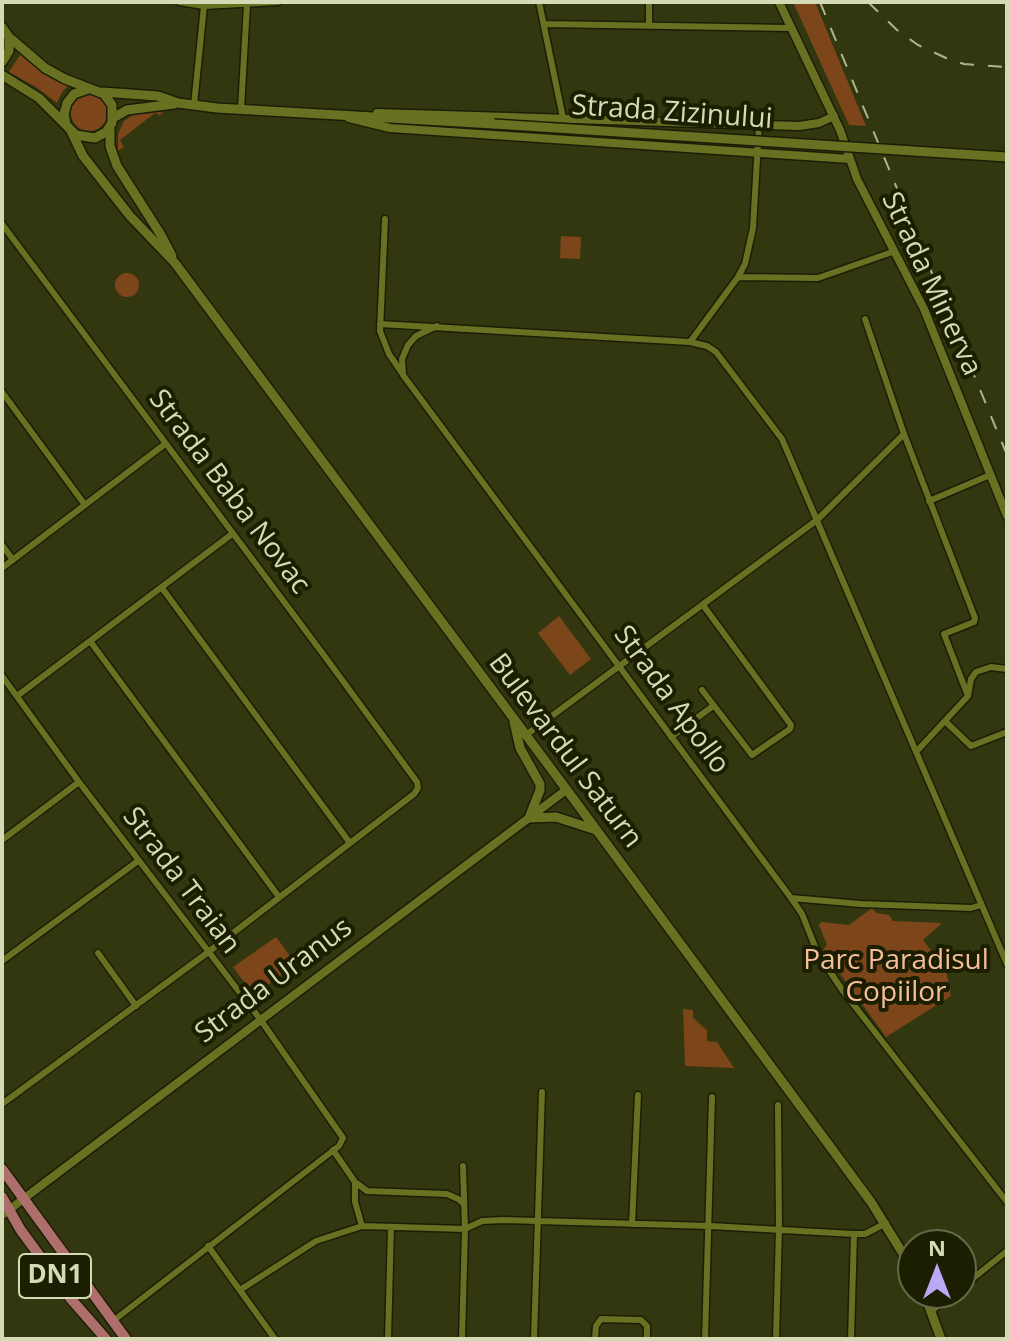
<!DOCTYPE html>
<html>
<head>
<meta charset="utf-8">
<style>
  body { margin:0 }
  #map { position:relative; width:1009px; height:1341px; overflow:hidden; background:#33370f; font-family:"Open Sans",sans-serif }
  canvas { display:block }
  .frame { position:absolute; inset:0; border:4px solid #d4dab5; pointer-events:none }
  .north { position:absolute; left:897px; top:1229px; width:80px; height:80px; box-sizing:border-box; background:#1b1e00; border:2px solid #656948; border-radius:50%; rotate:0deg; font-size:22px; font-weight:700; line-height:32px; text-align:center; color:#d4dab5 }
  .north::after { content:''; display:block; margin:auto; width:28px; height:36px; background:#bca9f5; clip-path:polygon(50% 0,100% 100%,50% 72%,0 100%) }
</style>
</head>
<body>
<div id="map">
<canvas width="1009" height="1341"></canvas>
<div class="frame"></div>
<div class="north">N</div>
</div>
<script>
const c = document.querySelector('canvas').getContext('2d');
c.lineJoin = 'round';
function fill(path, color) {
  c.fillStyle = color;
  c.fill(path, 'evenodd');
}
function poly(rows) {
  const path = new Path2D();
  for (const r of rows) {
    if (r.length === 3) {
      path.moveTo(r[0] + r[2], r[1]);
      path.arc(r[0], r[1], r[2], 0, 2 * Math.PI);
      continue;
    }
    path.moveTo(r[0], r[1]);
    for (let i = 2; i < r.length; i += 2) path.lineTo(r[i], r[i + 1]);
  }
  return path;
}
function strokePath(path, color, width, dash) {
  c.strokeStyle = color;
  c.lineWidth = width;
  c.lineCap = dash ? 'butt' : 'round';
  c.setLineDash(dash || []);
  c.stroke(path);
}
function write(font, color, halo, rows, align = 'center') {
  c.font = font + ' "Open Sans",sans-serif';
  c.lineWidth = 8;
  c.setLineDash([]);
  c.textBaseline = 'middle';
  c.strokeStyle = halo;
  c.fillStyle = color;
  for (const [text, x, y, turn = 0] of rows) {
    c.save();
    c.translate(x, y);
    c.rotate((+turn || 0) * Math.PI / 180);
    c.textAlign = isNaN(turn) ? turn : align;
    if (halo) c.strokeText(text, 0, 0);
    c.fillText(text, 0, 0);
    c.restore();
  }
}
fill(poly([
  [793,2,815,2,866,126,849,125],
  [20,55,69,85,62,92,57,103,36,87,9,72],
  [89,113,18],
  [152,110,163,113,160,115,155,113,120,140,124,147,118,151,118,134,124,121,139,111],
  [561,236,581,237,580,259,560,258],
  [127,285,12],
  [559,616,591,659,570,675,538,633],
  [872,908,876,913,889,915,893,921,942,923,923,940,946,970,951,996,886,1037,823,950,827,945,819,925,821,922,849,925],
  [276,937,296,964,254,995,233,967],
  [683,1009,693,1010,693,1018,707,1030,707,1041,717,1042,734,1068,685,1066]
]), '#7d461a');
const minor = poly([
  [179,2,204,6,278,2],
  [539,2,563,118],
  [545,24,790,28],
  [649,26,649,2],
  [194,105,204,6],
  [241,109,247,5],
  [385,219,380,331,389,354,402,373],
  [2,224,326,658,417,782,418,788,414,794,207,953,2,1104],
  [738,277,818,278,895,251],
  [865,319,904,434,975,618,974,622,944,634,968,696],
  [380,324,690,342,707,346,716,352,782,439,1007,964],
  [437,326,416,336,408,345,402,359,403,375,791,898,802,914,818,954,843,991,1007,1202],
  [690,342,738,277,745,264,753,228,759,125],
  [2,392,85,505],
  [929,501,990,475],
  [2,545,13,560],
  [2,568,165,444],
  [162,588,350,843],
  [90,641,279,897],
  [2,676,79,782,260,1019,343,1138,339,1146,113,1321],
  [702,690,752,755,790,729,791,725,703,605],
  [17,696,232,534],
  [946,722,971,746,1007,732],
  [526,735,817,520,904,434],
  [671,737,713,706],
  [916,752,968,696,971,679,976,672,991,667,1007,669],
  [2,840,79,782],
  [791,898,861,904,971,908,981,905],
  [98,953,136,1006],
  [2,961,138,861],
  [333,1150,355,1182,367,1191,447,1194,458,1199,464,1204],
  [355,1182,355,1202,362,1226],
  [632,1224,638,1095],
  [208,1246,275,1339],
  [961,1288,1007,1251],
  [240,1290,316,1241,362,1226,465,1229,482,1221,504,1220,710,1226,854,1234,865,1234,886,1223],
  [931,1311,955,1293],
  [388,1339,391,1227],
  [462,1339,465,1229,463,1166],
  [534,1339,542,1092],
  [595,1339,596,1326,601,1319,641,1320,647,1326,647,1339],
  [705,1339,712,1097],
  [776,1339,779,1229,778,1105],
  [851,1339,854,1234]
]);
const tertiary = poly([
  [779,2,840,130,857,179,924,309,1007,516],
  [377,113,799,126,819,123,834,116],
  [349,118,390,128,850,159],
  [2,1215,566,790]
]);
const secondary = poly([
  [2,27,9,37,45,68,65,79,104,94,112,105,112,123,106,132,95,138,76,135,39,98,2,75],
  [2,62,9,51,9,37],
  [102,92,158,96,178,103,217,108,494,124],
  [113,118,127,110,174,104],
  [66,124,64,114,67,103,74,94,88,89],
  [110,128,110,146,117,166,161,235,172,256],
  [71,131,83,156,130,216,175,263,581,809,871,1202,913,1270],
  [514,722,520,748,540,784,540,790,529,818,556,817,596,830],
  [924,1293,941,1339]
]);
const primary = poly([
  [2,1169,126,1339],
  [2,1197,20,1229,71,1299,106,1339]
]);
strokePath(minor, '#1b1e06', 9);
strokePath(tertiary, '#1b1e06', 11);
strokePath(secondary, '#1b1e06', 12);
strokePath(primary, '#1b1e06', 13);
strokePath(minor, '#687022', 6);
strokePath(tertiary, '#687022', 8);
strokePath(secondary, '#687022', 9);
strokePath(primary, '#ae6f6c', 10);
strokePath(poly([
  [820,2,1007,455],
  [868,2,897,30,918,45,946,58,964,64,1007,67]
]), '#afb48e', 2, [14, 14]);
const secondaryBridge = poly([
  [494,124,1007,157]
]);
strokePath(secondaryBridge, '#1b1e06', 12, []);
strokePath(secondaryBridge, '#687022', 9);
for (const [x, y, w] of [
  [55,1276,72]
]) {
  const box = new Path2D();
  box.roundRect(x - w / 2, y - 22, w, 44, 6);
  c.fillStyle = '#1b1e00';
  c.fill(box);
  strokePath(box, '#d4dab5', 2);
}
write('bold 26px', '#d4dab5', null, [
  ["DN1",55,1276]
]);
write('28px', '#d4dab5', '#1b1e00', [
  ["Strada Zizinului",672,113,4],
  ["Strada Minerva",931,284,65],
  ["Strada Baba Novac",229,492,53],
  ["Strada Apollo",671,700,54],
  ["Bulevardul Saturn",565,751,53],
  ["Strada Traian",181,881,53],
  ["Strada Uranus",274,981,-37]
]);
write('28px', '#f4be9a', '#1b1e00', [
  ["Parc Paradisul",896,961],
  ["Copiilor",896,993]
]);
</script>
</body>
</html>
